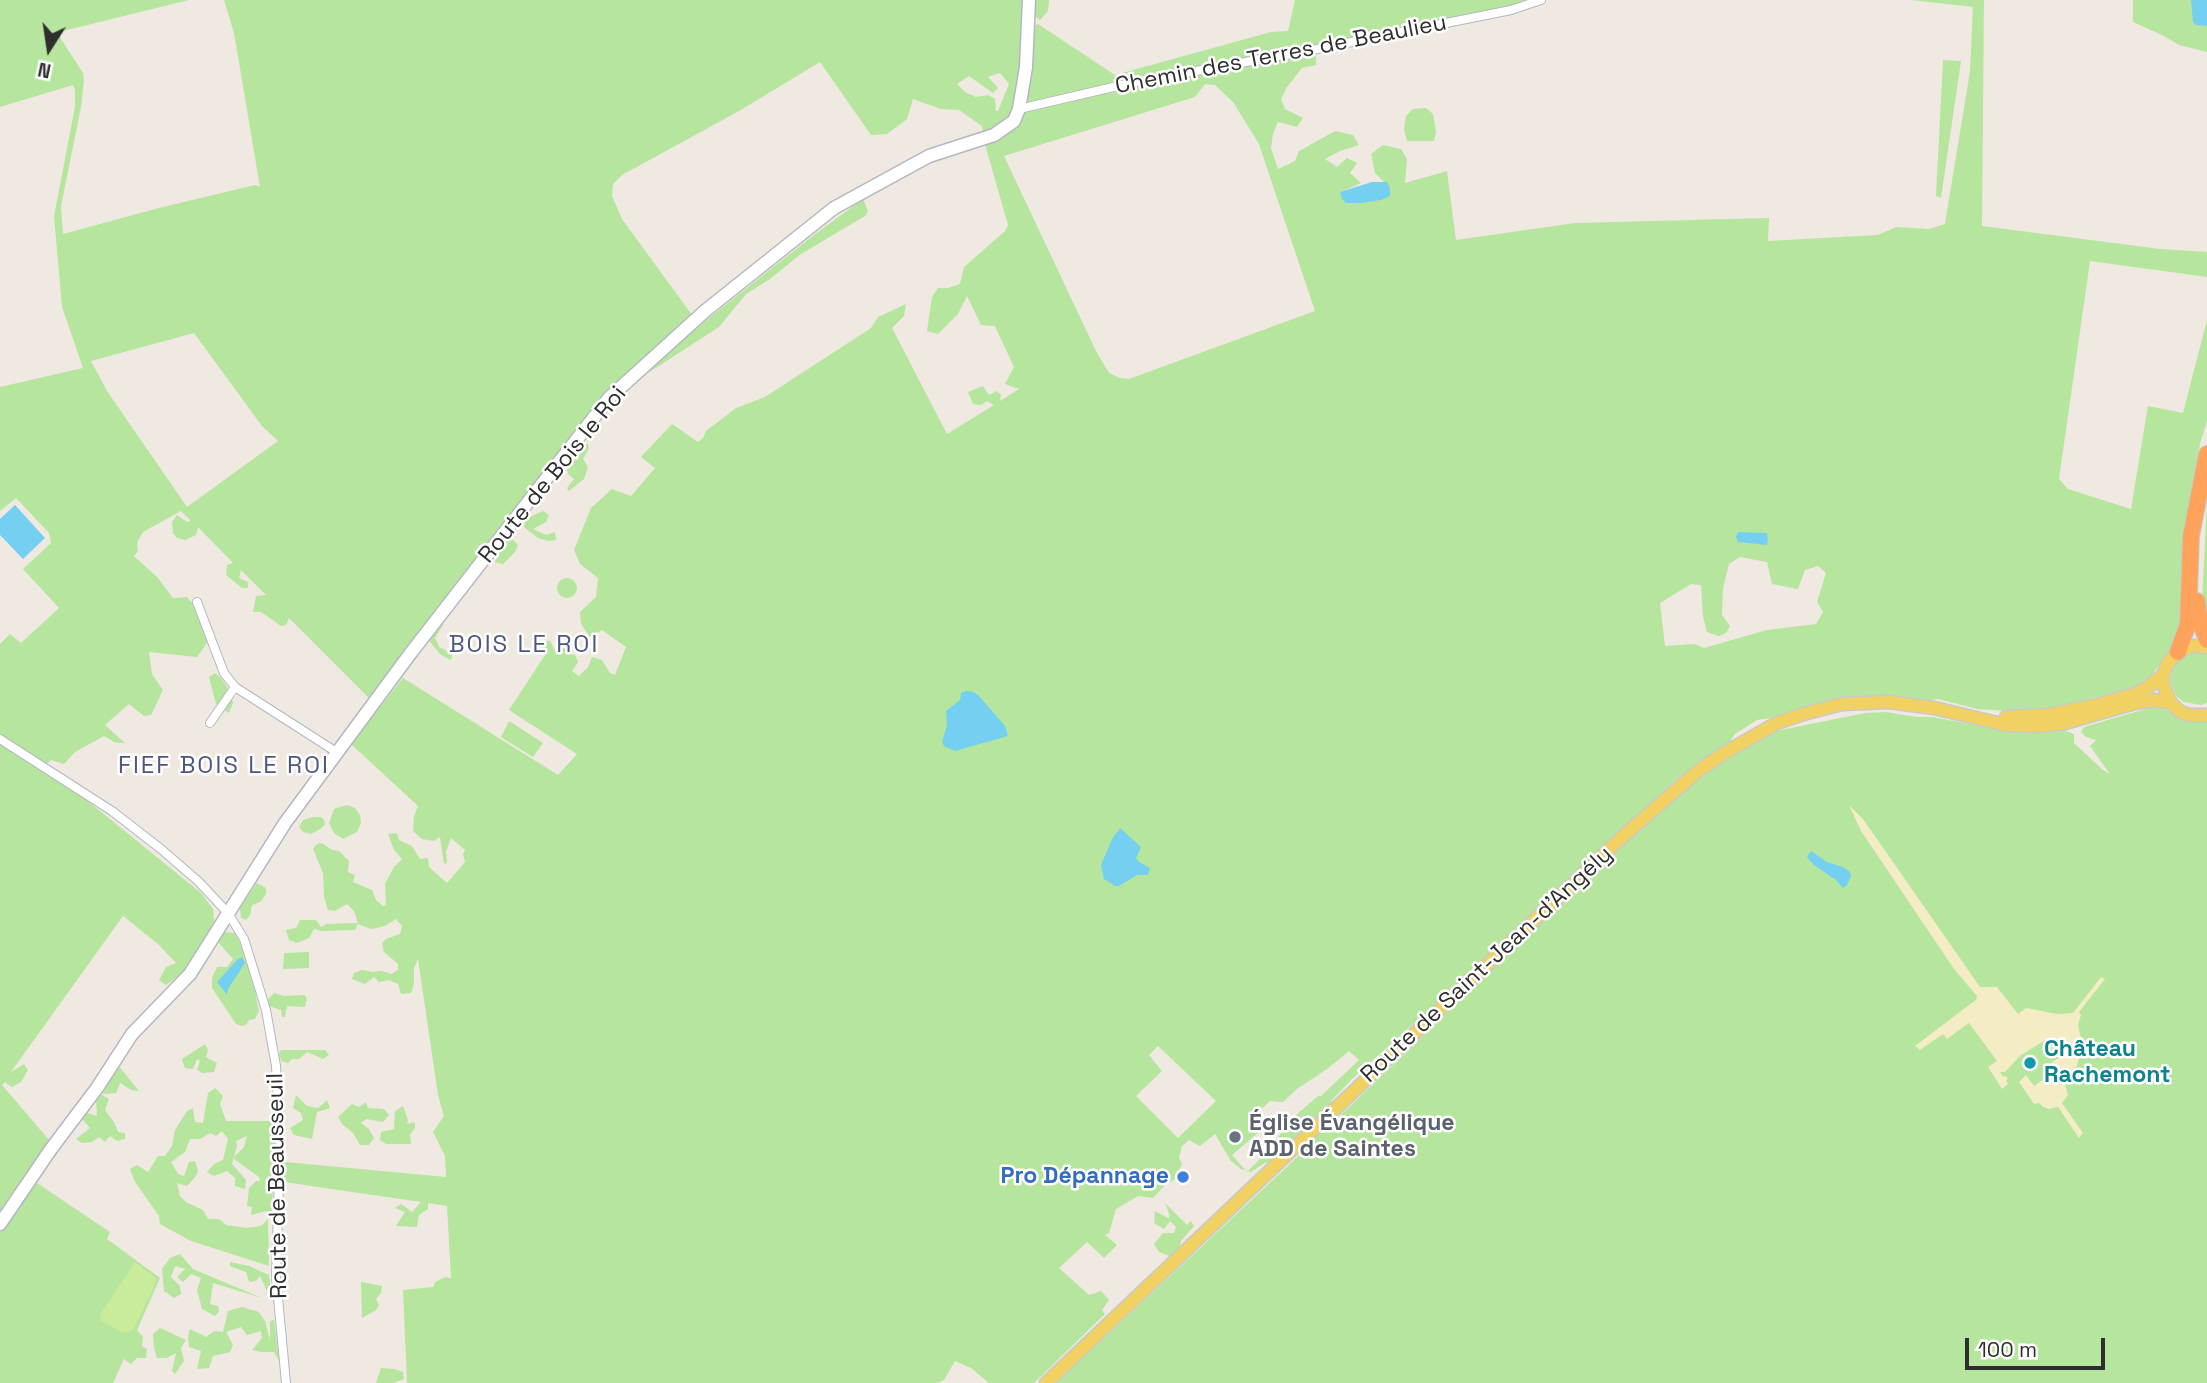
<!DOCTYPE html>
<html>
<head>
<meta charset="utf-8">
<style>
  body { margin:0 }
  #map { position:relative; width:2207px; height:1383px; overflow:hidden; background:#efe9e1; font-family:"Space Grotesk",sans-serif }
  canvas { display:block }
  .north { position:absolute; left:14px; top:14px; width:70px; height:70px; -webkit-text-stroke:5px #fff; paint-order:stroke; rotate:192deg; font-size:19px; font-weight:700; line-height:28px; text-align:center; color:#2e2e2e }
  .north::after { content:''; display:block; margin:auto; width:24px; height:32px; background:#2e2e2e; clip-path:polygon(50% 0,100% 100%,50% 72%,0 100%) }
  .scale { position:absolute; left:1965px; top:1338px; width:140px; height:32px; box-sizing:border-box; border:4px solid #2e2e2e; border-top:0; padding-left:9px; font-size:21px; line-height:24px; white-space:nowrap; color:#2e2e2e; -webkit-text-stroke:5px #fff; paint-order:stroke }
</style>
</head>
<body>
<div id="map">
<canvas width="2207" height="1383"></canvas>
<div class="north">N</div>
<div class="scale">100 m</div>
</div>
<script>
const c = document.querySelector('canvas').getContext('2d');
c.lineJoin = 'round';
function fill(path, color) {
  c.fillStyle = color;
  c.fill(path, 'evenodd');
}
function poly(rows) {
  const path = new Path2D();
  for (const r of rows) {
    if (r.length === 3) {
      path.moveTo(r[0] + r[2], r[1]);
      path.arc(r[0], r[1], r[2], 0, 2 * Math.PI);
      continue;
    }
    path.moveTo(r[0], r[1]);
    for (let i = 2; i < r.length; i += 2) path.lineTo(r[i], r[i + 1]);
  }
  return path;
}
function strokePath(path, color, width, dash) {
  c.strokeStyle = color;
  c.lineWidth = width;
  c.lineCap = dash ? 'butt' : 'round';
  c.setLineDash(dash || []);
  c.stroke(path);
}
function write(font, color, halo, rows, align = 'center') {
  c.font = font + ' "Space Grotesk",sans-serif';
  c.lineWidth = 5;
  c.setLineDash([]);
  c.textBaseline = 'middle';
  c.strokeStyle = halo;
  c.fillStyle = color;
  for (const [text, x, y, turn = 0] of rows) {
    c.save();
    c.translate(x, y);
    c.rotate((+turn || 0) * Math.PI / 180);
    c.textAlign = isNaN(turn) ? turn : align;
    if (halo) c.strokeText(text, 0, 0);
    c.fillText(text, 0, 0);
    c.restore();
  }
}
fill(poly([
  [0,0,189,0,59,32,61,39,83,73,84,80,81,107,61,206,63,234,159,208,255,185,260,187,234,33,224,0,1049,0,1048,11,1040,20,1036,17,1025,18,1034,26,1038,24,1115,75,1271,32,1288,31,1295,0,1535,0,1502,10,1320,43,1313,50,1316,57,1316,65,1302,68,1287,87,1281,99,1285,109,1303,118,1297,127,1278,122,1273,134,1271,148,1278,169,1295,161,1299,151,1335,131,1353,135,1359,145,1340,151,1325,159,1337,167,1347,158,1357,163,1350,173,1361,183,1341,192,1347,203,1381,200,1390,188,1375,173,1371,154,1383,145,1401,149,1407,159,1405,183,1447,171,1456,240,1575,223,1769,218,1768,241,1878,235,1896,227,1929,229,1945,224,1970,71,1973,7,1911,0,1984,0,1982,226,2160,249,2207,252,2207,277,2090,261,2059,479,2068,489,2131,509,2148,406,2183,413,2207,320,2207,421,2200,444,2189,508,2183,613,2179,639,2164,657,2151,677,2133,688,2058,707,2026,712,1977,709,1938,699,1916,702,1898,699,1757,720,1735,734,1725,748,1699,761,1670,785,1451,994,1440,1000,1352,1079,1331,1101,1333,1107,1314,1125,1305,1127,1299,1133,1293,1147,1269,1165,1266,1162,1251,1172,1241,1169,1231,1161,1215,1134,1200,1146,1189,1140,1182,1146,1179,1158,1182,1164,1174,1180,1166,1184,1153,1198,1138,1196,1116,1209,1109,1233,1105,1235,1117,1245,1104,1258,1087,1242,1059,1268,1089,1295,1101,1291,1109,1300,1102,1310,1105,1314,1034,1383,989,1383,971,1368,955,1361,944,1380,937,1383,407,1383,403,1290,433,1287,435,1282,445,1277,451,1278,447,1206,428,1203,428,1209,419,1215,417,1227,396,1226,405,1212,395,1208,401,1204,412,1212,421,1202,284,1182,285,1162,446,1177,445,1156,433,1132,444,1116,438,1095,418,959,414,968,414,984,411,993,401,994,398,984,389,980,379,982,374,977,365,984,352,979,354,973,362,970,373,972,381,971,391,974,398,970,398,964,384,952,382,943,386,939,400,934,402,926,396,919,385,926,371,929,358,924,355,930,322,931,314,929,309,938,297,943,289,940,286,930,296,928,300,920,316,920,321,927,327,924,358,923,354,911,347,904,335,911,328,910,324,897,323,873,313,849,317,844,322,843,332,850,339,851,349,861,348,872,355,875,353,882,372,890,376,900,383,906,386,905,385,884,394,867,402,859,394,850,388,834,397,833,399,840,412,846,420,859,428,858,429,867,447,883,465,862,463,854,465,850,451,838,446,852,447,863,444,864,440,837,434,841,422,839,413,831,414,816,418,806,351,744,403,678,558,775,577,754,509,710,545,655,536,641,550,641,555,651,560,651,563,647,571,654,575,655,578,662,572,671,579,676,588,667,592,657,602,660,610,673,615,675,626,647,602,630,590,637,581,624,580,612,596,597,598,578,580,564,574,550,591,508,612,489,631,496,655,468,641,457,672,424,698,442,703,438,706,431,736,408,765,397,871,328,878,317,906,304,904,316,892,328,947,434,994,405,987,401,981,405,973,404,968,392,983,386,989,395,997,391,1001,395,1000,401,1019,389,1005,384,1014,367,995,326,981,325,967,296,958,314,938,334,927,331,932,297,938,288,948,288,960,284,964,267,1005,231,1008,225,986,148,982,126,959,110,941,109,913,99,907,119,887,134,871,135,820,62,739,111,622,175,613,184,612,196,622,219,692,315,648,358,443,616,443,625,435,638,439,647,452,653,452,658,450,660,440,654,430,642,422,637,371,700,289,618,286,625,281,626,261,612,253,612,256,596,266,595,241,570,239,578,248,582,248,588,242,588,226,575,227,565,233,563,198,527,196,535,185,540,177,538,173,533,172,522,177,515,187,522,191,521,181,511,143,532,137,542,138,551,134,556,158,578,173,598,187,597,196,607,209,640,197,657,149,652,152,674,163,690,151,715,144,716,129,704,105,725,125,743,116,743,104,736,75,752,64,764,51,760,46,764,0,734,0,644,10,634,21,643,59,608,23,569,51,543,49,533,16,498,0,511,0,387,83,368,62,307,54,216,75,107,75,90,73,85,0,107],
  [1000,73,1009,84,998,111,996,111,995,99,988,95,976,97,965,92,957,84,969,76,993,93,998,88,988,77],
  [1205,84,1215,85,1233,102,1259,144,1315,311,1129,379,1120,378,1109,373,1096,351,1004,156,1195,97],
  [194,333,262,426,278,441,187,507,107,391,91,361],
  [1740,557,1767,562,1772,584,1798,589,1805,570,1818,566,1826,573,1817,602,1823,612,1816,624,1767,630,1704,648,1695,644,1665,646,1660,603,1691,584,1701,585,1703,617,1707,632,1719,636,1726,633,1730,626,1722,615,1723,588,1729,564],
  [1158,1046,1216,1101,1178,1138,1136,1096,1162,1071,1149,1055],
  [1349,1051,1359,1060,1321,1096,1318,1096,1287,1123,1273,1146,1247,1172,1232,1155,1266,1126,1258,1112,1270,1101,1283,1102,1297,1089,1327,1069],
  [2133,0,2207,0,2207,52,2179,45,2162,35,2133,22],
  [1943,60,1961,61,1941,198,1936,196],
  [1426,108,1433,114,1436,132,1434,141,1407,141,1404,129,1406,116,1413,109],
  [863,199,868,211,865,216,801,254,770,279,746,294,719,327,648,373,658,361,709,318,814,235],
  [584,443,588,444,589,448,583,459,588,467,584,479,569,491,567,488,574,479,568,474,566,464,572,457,578,460,578,449],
  [2207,501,2207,631,2202,604],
  [543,511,549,515,546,522,533,529,546,535,555,532,556,540,549,541,538,538,524,527,525,519],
  [510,537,518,545,515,552,503,564,495,562,500,549],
  [567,588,10],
  [2194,652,2207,654,2207,703,2201,705,2184,702,2177,697,2170,682,2173,665,2186,654],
  [215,673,221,678,227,687,233,703,229,713,216,704,209,677],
  [2160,707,2189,721,2207,721,2207,1383,1056,1383,1308,1147,1309,1140,1317,1132,1324,1131,1649,820,1692,784,1728,759,1776,731,1865,713,1887,712,1916,717,1932,717,2007,731,2063,730,2074,734,2074,743,2103,770,2110,774,2090,746,2096,740,2086,737,2081,732,2084,727,2149,708],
  [509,721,543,743,533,757,501,737],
  [0,743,84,798,201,893,213,909,215,926,186,966,186,970,166,985,159,980,166,967,176,963,158,944,123,916,11,1072,24,1064,28,1070,21,1082,12,1087,5,1082,2,1085,50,1141,0,1216],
  [347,805,355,808,360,815,361,823,357,832,343,839,334,833,329,823,334,809],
  [313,817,321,817,324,820,325,824,322,828,311,834,303,832,299,827,303,820],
  [257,883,266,888,266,894,260,902,252,905,250,915,246,920,241,918,240,908],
  [224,932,235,933,238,938,252,977,259,1011,255,1019,249,1020,246,1025,242,1026,236,1024,212,988,212,978,217,967,227,967,233,959,216,940,219,935],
  [309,952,309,968,283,969,284,953],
  [274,993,284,996,304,995,307,998,305,1007,287,1006,285,1017,282,1017,281,1010,269,1006,268,999],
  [205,1044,208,1050,206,1057,217,1063,214,1072,202,1073,197,1070,200,1061,197,1059,193,1069,185,1068,182,1059],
  [281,1050,325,1050,329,1055,323,1059,307,1052,299,1059,292,1059,288,1063,281,1061,279,1054],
  [118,1065,139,1091,131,1090,120,1083,116,1093,103,1094,110,1077],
  [215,1088,223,1096,220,1104,226,1121,273,1121,274,1125,268,1129,275,1139,272,1210,268,1219,269,1266,191,1241,160,1224,159,1216,135,1182,130,1169,137,1165,148,1172,158,1156,165,1156,172,1146,175,1130,187,1111,193,1108,195,1122,203,1123,208,1093],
  [222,1131,228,1139,223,1160,214,1164,207,1172,214,1176,227,1171,235,1178,235,1186,245,1189,246,1180,232,1164,237,1146,236,1141,247,1136,244,1147,235,1156,234,1159,259,1177,260,1181,256,1181,249,1188,247,1206,252,1207,251,1215,266,1211,268,1219,261,1226,247,1228,226,1225,219,1219,208,1219,203,1210,186,1202,180,1196,177,1183,187,1186,196,1176,198,1170,195,1161,189,1162,184,1176,178,1174,171,1162,185,1152,190,1139,200,1139,210,1133,216,1136],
  [102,1095,109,1099,105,1110,114,1122,118,1132,125,1133,125,1139,117,1141,110,1136,105,1142,99,1137,92,1142,82,1143,76,1139,90,1128,82,1119,84,1112,97,1116,96,1099],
  [296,1095,307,1106,318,1108,327,1100,330,1108,317,1112,312,1139,294,1135,290,1128,303,1120,301,1113,293,1108],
  [366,1102,368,1108,384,1109,389,1115,383,1122,366,1119,361,1123,369,1129,374,1138,369,1145,360,1145,353,1133,342,1124,338,1117,352,1104,359,1107],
  [403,1106,408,1120,407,1124,415,1122,415,1128,410,1135,411,1144,386,1144,380,1140,381,1132,394,1129,395,1111],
  [34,1181,110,1232,107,1239,160,1278,137,1330,143,1337,142,1346,147,1349,146,1358,137,1358,131,1364,124,1359,113,1383,0,1383,0,1233],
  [1165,1203,1187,1225,1191,1221,1194,1226,1181,1241,1179,1252,1172,1257,1159,1252,1154,1244,1163,1233,1174,1233,1176,1227,1170,1221,1164,1229,1154,1223,1155,1211,1168,1218,1170,1216],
  [180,1254,193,1269,262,1298,213,1283,210,1304,218,1306,219,1311,215,1316,202,1309,197,1290,201,1278,191,1274,183,1282,177,1277,185,1269,175,1266,171,1277,180,1286,181,1294,174,1298,164,1291,162,1269,170,1258],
  [230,1262,249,1266,269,1275,271,1289,267,1291,260,1276,256,1281,249,1282,246,1272,230,1266],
  [361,1282,382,1286,381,1293,376,1299,379,1305,376,1310,362,1318],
  [242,1307,259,1312,265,1321,270,1340,270,1321,274,1320,279,1361,274,1352,261,1352,252,1350,262,1338,261,1331,247,1335,241,1327,226,1332,233,1345,230,1352,213,1356,209,1368,197,1369,201,1351,189,1347,188,1337,190,1329,206,1337,214,1331,223,1332,228,1311],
  [160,1328,186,1340,181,1348,184,1361,175,1374,172,1371,176,1353,167,1358,157,1358,154,1348,153,1334],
  [381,1368,394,1369,403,1372,404,1379,393,1383,376,1383]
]), '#b6e59e');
fill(poly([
  [1849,805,1863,819,1980,987,1997,987,2018,1014,2026,1008,2057,1014,2073,1013,2101,977,2105,979,2079,1012,2081,1015,2078,1025,2082,1043,2077,1066,2071,1071,2076,1077,2065,1084,2068,1095,2062,1103,2083,1133,2079,1138,2058,1107,2049,1109,2043,1107,2039,1103,2034,1104,2019,1082,2026,1075,2034,1086,2056,1070,2052,1062,2060,1057,2054,1042,2047,1039,2021,1055,2005,1072,2000,1072,2003,1077,2006,1076,2008,1079,2006,1080,2008,1084,2002,1089,1988,1067,1997,1061,1969,1023,1947,1039,1943,1034,1920,1050,1915,1046,1969,1005,1976,1000,1977,996,1954,969,1861,831]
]), '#f3ecc5');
fill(poly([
  [135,1262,156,1278,153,1289,134,1328,130,1332,122,1332,101,1321,100,1315]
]), '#c9ec9a');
fill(poly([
  [2191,0,2207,0,2207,26,2196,25,2193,22],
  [1372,182,1387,182,1390,188,1390,196,1381,200,1361,203,1346,203,1342,199,1340,192],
  [15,505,45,538,23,559,0,535,0,519],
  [1738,532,1767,533,1768,539,1767,545,1738,542,1736,537],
  [966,691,974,692,980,697,1005,726,1008,736,955,751,944,746,942,742,947,725,946,711,960,700,961,693],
  [1120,828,1141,847,1136,858,1139,862,1150,868,1148,875,1137,875,1119,886,1115,886,1104,879,1101,865,1112,839],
  [1811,851,1827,862,1843,867,1850,872,1851,876,1847,885,1843,888,1836,880,1814,865,1807,857],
  [242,957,245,963,228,989,227,995,217,982,237,960]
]), '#75cff0');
const street = poly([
  [1019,109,1135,82,1312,50,1511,10,1541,0],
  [197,602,224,673,235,687,338,753],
  [210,723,235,687],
  [0,739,112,811,161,849,199,882,228,913,244,939,266,1010,276,1066,280,1146,276,1277,286,1383]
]);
const secondary = poly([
  [0,1224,51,1149,97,1088,132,1034,190,974,285,823,410,654,609,398,705,311,834,208,929,156,994,135,1014,121,1019,109,1026,67,1029,0]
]);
const primary = poly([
  [2207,647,2193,646,2183,649,2175,655,2167,664,2163,675,2163,685,2171,703,2179,711,2189,715,2207,715],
  [2006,717,2048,715,2097,705,2135,694,2147,688,2163,675],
  [1046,1383,1622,837,1698,771,1724,753,1777,723,1807,713,1842,704,1889,702,1934,708,2006,725,2039,726,2065,723,2135,703,2154,700,2171,703]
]);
const highway = poly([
  [2197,601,2200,622,2207,640],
  [2178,652,2188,624,2191,536,2207,454]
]);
strokePath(street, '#b4b7c1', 10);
strokePath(secondary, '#b4b7c1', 15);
strokePath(primary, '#c9c9c9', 15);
strokePath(highway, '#c9c9c9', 18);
strokePath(street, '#fff', 8);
strokePath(secondary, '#fff', 12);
strokePath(primary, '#f2d163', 12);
strokePath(highway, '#ffa35c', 16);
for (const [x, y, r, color] of [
  [2030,1063,7,"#0f9aa8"],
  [1235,1137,7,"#6b7280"],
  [1183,1177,7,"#3f7fe0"]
]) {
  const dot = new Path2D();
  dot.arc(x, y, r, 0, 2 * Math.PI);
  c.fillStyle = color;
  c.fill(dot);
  strokePath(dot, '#fff', 2.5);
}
write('23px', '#2e2e2e', '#fff', [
  ["Chemin des Terres de Beaulieu",1281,55,-11],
  ["Route de Bois le Roi",553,475,-51],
  ["Route de Saint-Jean-d'Angély",1487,965,-43],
  ["Route de Beausseuil",278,1186,-91]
]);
write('bold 23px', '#0d838f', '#fff', [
  ["Château",2044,1050],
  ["Rachemont",2044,1076]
], 'left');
write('bold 23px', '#5b616d', '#fff', [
  ["Église Évangélique",1249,1124],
  ["ADD de Saintes",1249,1150]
], 'left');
write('bold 23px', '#366cbe', '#fff', [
  ["Pro Dépannage",1169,1177]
], 'right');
c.letterSpacing = '2px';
write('24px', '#4d5680', '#fff', [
  ["BOIS LE ROI",524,645],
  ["FIEF BOIS LE ROI",224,766]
]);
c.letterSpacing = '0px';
</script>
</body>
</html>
